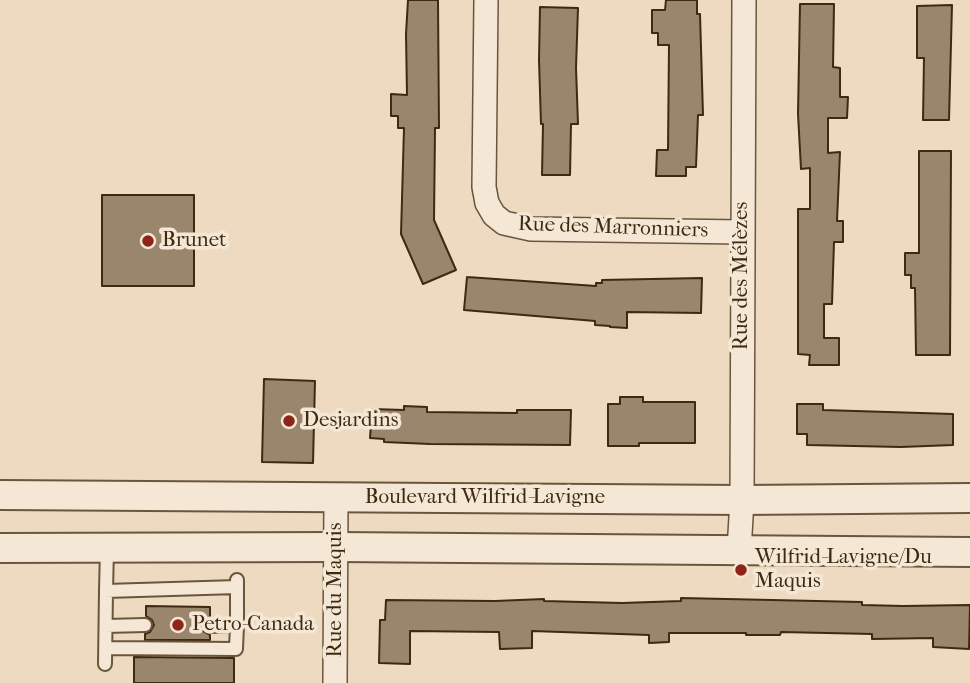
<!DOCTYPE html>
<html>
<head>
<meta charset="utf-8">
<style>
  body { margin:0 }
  canvas { display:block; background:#eedac0 }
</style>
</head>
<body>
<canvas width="970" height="683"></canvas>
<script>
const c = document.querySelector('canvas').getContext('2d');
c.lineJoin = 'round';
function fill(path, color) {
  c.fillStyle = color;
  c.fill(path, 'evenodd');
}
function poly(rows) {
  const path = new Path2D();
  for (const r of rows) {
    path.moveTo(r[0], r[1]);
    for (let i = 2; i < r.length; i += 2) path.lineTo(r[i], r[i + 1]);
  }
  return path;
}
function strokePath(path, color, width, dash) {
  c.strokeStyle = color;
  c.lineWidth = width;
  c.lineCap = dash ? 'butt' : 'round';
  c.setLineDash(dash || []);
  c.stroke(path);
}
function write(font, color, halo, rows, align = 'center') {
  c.font = font + ' "IM FELL French Canon",serif';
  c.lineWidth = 7;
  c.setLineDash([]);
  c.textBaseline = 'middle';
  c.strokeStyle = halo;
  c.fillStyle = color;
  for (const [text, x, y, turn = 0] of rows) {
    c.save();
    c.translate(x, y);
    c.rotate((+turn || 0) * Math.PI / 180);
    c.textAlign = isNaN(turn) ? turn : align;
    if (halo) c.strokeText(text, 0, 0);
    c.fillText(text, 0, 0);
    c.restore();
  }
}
const building = poly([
  [408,0,438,0,439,128,435,128,434,220,456,270,423,284,401,234,404,128,398,128,398,116,391,116,391,94,407,95,406,34,408,0],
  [666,0,697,0,697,14,700,14,703,115,698,115,696,167,686,167,686,176,656,176,657,150,668,150,669,45,658,45,658,33,652,33,652,10,665,10,666,0],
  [800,4,834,4,833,67,840,68,840,97,848,97,847,118,828,118,828,153,840,152,837,221,843,221,843,242,834,242,832,304,824,304,824,338,839,338,839,365,809,365,810,355,798,354,798,209,810,209,810,168,801,169,798,114,800,4],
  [952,5,949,120,923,120,924,58,917,58,917,6,952,5],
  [540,7,578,8,576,68,578,124,571,124,570,175,542,175,543,124,541,124,539,60,540,7],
  [919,151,951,151,950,355,916,355,915,288,911,288,911,275,905,275,905,253,919,253,919,151],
  [102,195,194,195,194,286,102,286,102,195],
  [467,277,596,286,596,283,602,283,602,280,702,278,701,313,627,312,627,328,610,327,610,326,595,325,595,321,464,310,467,277],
  [264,379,315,381,313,463,262,462,264,379],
  [620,397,643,397,643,402,695,402,695,443,639,443,639,446,608,446,608,404,620,404,620,397],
  [797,404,823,404,823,410,953,414,953,445,901,447,807,445,807,434,797,434,797,404],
  [404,406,427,407,427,412,517,413,517,410,571,410,570,445,430,444,384,442,384,439,370,438,372,409,404,410,404,406],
  [681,598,862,602,862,605,903,606,970,605,969,649,933,647,933,638,872,639,872,634,781,632,780,635,746,635,746,633,669,633,669,642,649,643,649,635,532,631,532,648,500,649,499,632,410,631,410,664,379,663,380,620,385,620,386,600,495,601,544,599,544,601,622,603,681,601,681,598],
  [146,606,210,607,210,617,205,619,201,626,203,631,210,635,210,640,145,640,145,634,150,632,154,625,152,620,146,616,146,606],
  [134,657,234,658,234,683,134,683,134,657]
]);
fill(building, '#9a866c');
strokePath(building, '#3e2a11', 2);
const service = poly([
  [107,548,106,591,237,587,237,580],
  [106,626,145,625],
  [210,626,237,625,237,587],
  [106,648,236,649,237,625],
  [105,664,106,591]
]);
const minor = poly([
  [486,0,484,187,487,203,494,215,504,223,531,229,742,232],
  [739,551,742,500,744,0],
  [335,683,336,498]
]);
const tertiary = poly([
  [0,495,742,500,970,498],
  [0,548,336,547,970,552]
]);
strokePath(service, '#6a563d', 16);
strokePath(minor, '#6a563d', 26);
strokePath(tertiary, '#6a563d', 32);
strokePath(service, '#f4e7d6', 12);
strokePath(minor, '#f4e7d6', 23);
strokePath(tertiary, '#f4e7d6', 28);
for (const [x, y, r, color] of [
  [148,241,7,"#8f2418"],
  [289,421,7,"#8f2418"],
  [741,570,7,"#8f2418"],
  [178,625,7,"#8f2418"]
]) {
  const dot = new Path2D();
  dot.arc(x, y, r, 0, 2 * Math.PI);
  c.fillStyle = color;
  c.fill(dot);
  strokePath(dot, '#f4e7d6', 2.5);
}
write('21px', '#3e2a11', '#f4e7d6', [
  ["Rue des Marronniers",613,228,2],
  ["Rue des Mélèzes",742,276,-90],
  ["Boulevard Wilfrid-Lavigne",485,498],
  ["Rue du Maquis",336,590,-90]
]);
write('21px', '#3e2a11', '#f4e7d6', [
  ["Brunet",162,241],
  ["Desjardins",303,421],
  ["Wilfrid-Lavigne/Du",755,558],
  ["Maquis",755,582],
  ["Petro-Canada",192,625]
], 'left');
</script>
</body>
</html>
